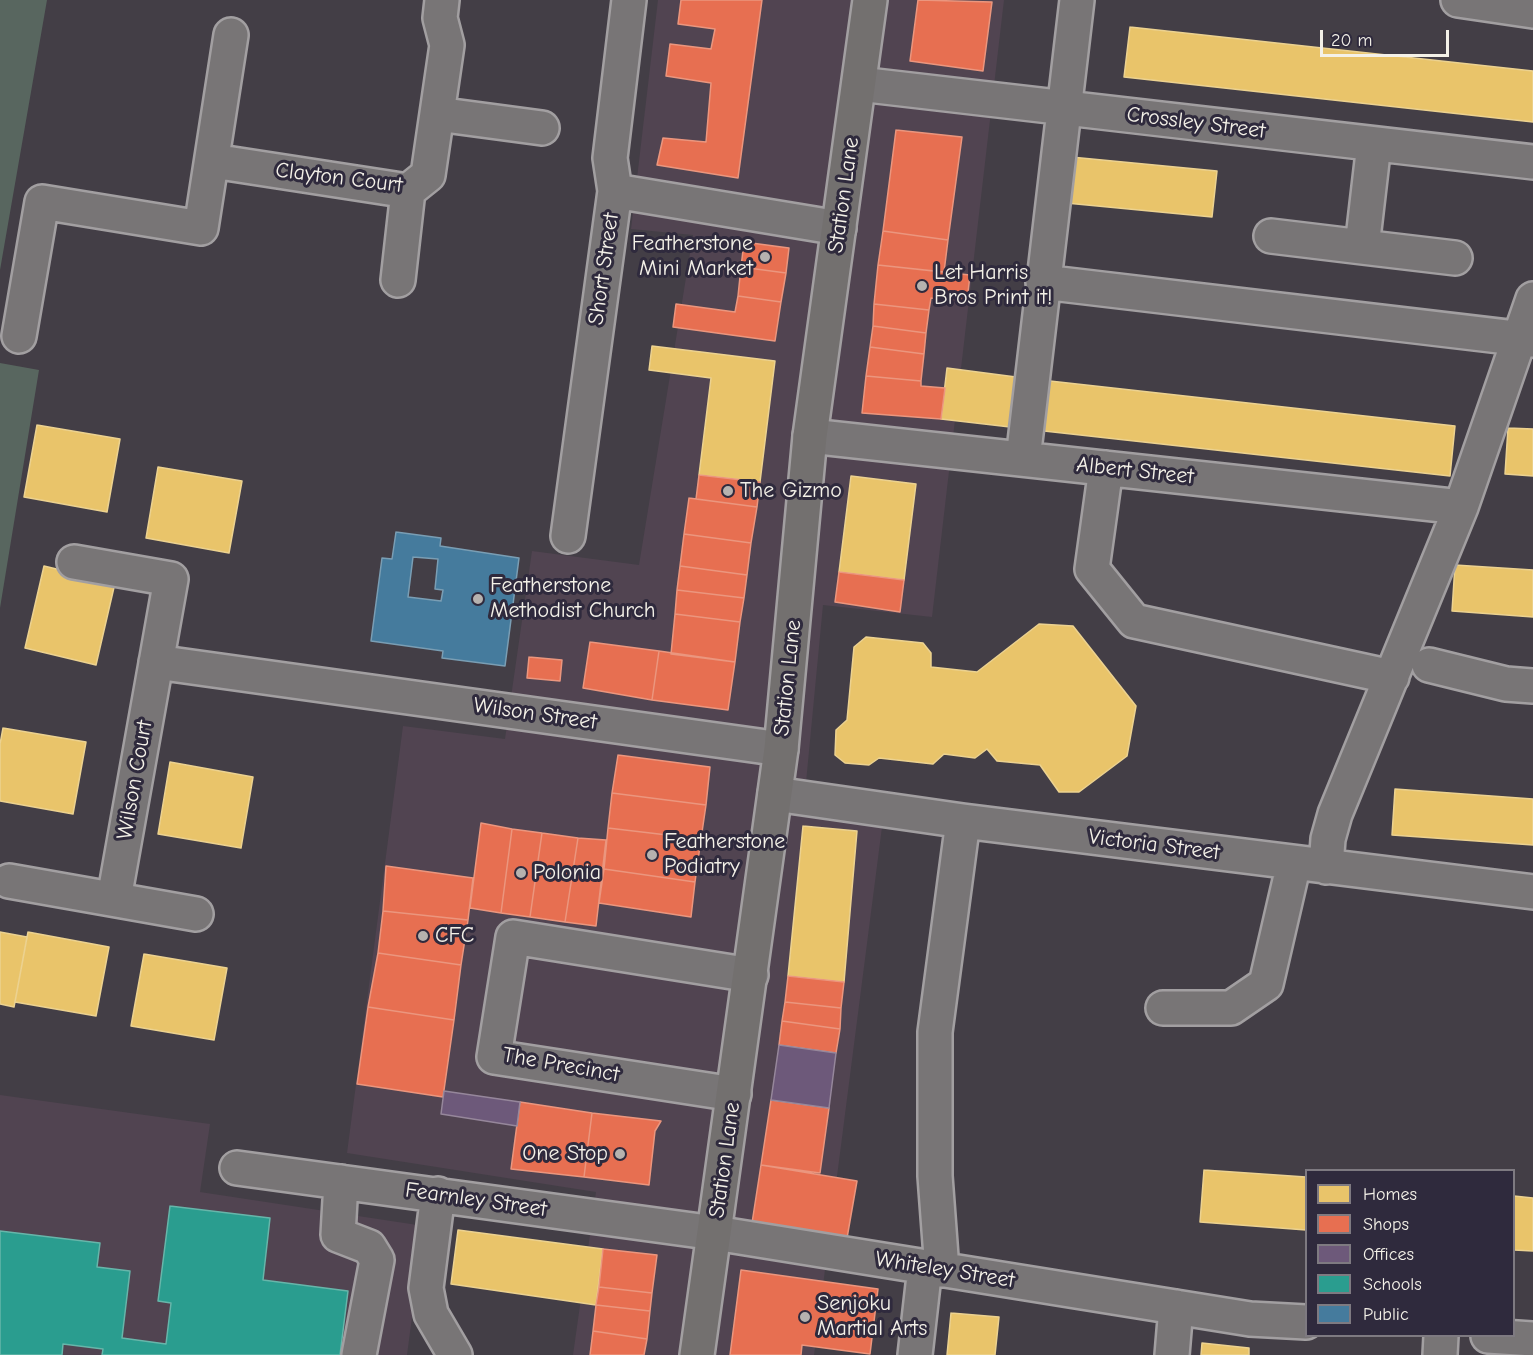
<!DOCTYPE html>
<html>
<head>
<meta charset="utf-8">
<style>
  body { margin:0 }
  #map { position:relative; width:1533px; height:1355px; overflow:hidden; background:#433e46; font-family:"Comic Neue",sans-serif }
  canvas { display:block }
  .legend { position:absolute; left:1305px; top:1169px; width:210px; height:168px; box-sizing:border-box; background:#2f2a3d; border:2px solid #7e7a81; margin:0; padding:8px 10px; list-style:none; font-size:18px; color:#f4f1e8 }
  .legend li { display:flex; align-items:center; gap:12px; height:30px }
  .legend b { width:30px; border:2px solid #7e7a81 }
  .scale { position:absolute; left:1320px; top:30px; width:129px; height:27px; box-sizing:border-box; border:3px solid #f4f1e8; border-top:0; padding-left:8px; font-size:18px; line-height:21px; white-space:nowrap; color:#f4f1e8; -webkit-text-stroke:4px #2f2a3d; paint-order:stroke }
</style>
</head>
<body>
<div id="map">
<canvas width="1533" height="1355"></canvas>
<ul class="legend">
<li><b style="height:16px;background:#e9c46a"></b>Homes</li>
<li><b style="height:16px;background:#e76f51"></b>Shops</li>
<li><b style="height:16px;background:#6d597a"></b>Offices</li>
<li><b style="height:16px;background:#2a9d8f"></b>Schools</li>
<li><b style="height:16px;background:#457b9d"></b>Public</li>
</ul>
<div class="scale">20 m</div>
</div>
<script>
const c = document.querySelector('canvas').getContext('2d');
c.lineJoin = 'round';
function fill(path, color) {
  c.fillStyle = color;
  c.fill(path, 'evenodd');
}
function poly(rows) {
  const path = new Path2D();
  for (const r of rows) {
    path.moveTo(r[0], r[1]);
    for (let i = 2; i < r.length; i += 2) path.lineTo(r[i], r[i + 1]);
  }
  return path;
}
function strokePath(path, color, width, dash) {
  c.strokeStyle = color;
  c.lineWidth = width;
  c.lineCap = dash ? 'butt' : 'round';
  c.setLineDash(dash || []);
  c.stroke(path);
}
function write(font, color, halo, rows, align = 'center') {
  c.font = font + ' "Comic Neue",sans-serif';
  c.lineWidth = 6;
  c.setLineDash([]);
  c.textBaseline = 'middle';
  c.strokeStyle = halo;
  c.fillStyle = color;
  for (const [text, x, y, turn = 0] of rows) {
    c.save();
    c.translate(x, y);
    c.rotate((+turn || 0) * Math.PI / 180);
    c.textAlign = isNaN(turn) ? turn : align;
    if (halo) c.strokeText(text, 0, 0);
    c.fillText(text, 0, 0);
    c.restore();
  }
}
fill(poly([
  [658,0,1004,0,932,617,823,605,803,814,882,827,814,1355,573,1355,596,1192,347,1153,403,726,505,739,532,551,639,565,693,235,631,229],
  [0,1095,210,1124,200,1192,424,1226,407,1355,0,1355]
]), '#514451');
fill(poly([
  [0,0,47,0,0,270],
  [0,363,39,370,0,608]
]), '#58665f');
const homes = poly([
  [1130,27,1533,71,1533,122,1124,77,1130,27],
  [1071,157,1217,171,1212,217,1066,203,1071,157],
  [652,346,775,361,760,482,699,475,711,378,649,370,652,346],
  [947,368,1016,377,1010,427,941,419,947,368],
  [1041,380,1455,426,1450,476,1035,430,1041,380],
  [37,425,120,439,107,512,24,497,37,425],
  [1508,428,1533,429,1533,476,1505,474,1508,428],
  [158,467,242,481,229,553,146,538,158,467],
  [851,476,916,484,904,580,839,572,851,476],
  [1455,565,1533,570,1533,617,1452,611,1455,565],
  [44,566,115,583,96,665,25,648,44,566],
  [1039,624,1073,626,1136,706,1127,756,1079,792,1059,792,1040,765,997,761,987,749,975,758,944,754,933,764,879,758,869,765,845,763,835,755,836,730,847,720,854,647,866,637,923,643,931,653,931,667,977,672,1039,624],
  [3,728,86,742,73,814,0,801,0,744,3,728],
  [170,762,253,777,241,848,158,834,170,762],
  [1395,789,1533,799,1533,845,1392,835,1395,789],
  [803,826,857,831,844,982,788,976,803,826],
  [0,932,27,937,14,1007,0,1004,0,932],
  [28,932,109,947,96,1016,15,1002,28,932],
  [144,954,227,968,214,1040,131,1026,144,954],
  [1204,1170,1306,1177,1306,1230,1200,1222,1204,1170],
  [1514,1196,1533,1198,1533,1251,1514,1250,1514,1196],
  [458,1230,603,1249,596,1305,451,1284,458,1230],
  [951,1313,999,1317,995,1355,947,1355,951,1313],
  [1202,1343,1249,1348,1249,1355,1201,1355,1202,1343]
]);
fill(homes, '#e9c46a');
strokePath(homes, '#ecd290', 1.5);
const shops = poly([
  [681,0,762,0,738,178,657,165,663,138,706,142,711,83,666,76,670,44,711,49,715,29,678,24,681,0],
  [918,0,992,2,983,71,910,61,918,0],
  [896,130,962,137,948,240,883,231,896,130],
  [883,231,948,240,944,272,878,265,883,231],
  [744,242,789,248,786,273,741,267,744,242],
  [878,265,970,275,967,301,931,298,929,310,874,304,878,265],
  [741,267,786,273,781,302,738,296,741,267],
  [738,296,781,302,775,341,673,327,676,304,735,312,738,296],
  [874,304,929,310,926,333,873,326,874,304],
  [873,326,926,333,924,354,870,347,873,326],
  [870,347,924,354,921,381,866,376,870,347],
  [866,376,921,381,921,386,945,388,941,419,862,413,866,376],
  [699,475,760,482,757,507,696,499,699,475],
  [689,498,757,507,751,543,684,534,689,498],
  [684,534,751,543,747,575,680,566,684,534],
  [680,566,747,575,744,598,677,590,680,566],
  [839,572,904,580,900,612,835,602,839,572],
  [677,590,744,598,740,622,675,614,677,590],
  [675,614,740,622,735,662,671,654,675,614],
  [590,642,659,651,652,700,583,688,590,642],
  [659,651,735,662,728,710,652,700,659,651],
  [529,657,562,660,560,681,527,678,529,657],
  [618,755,710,767,706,805,612,793,618,755],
  [612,793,706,805,701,839,608,828,612,793],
  [481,823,512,829,501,913,470,908,481,823],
  [608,828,701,839,695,882,604,869,608,828],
  [512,829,542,833,530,917,501,913,512,829],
  [542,833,578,838,565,922,530,917,542,833],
  [578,838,606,840,596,926,565,922,578,838],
  [386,866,473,878,468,920,383,911,386,866],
  [604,869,695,882,691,917,599,903,604,869],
  [383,911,468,920,461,965,378,953,383,911],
  [378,953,461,965,454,1020,368,1007,378,953],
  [788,976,844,982,841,1008,785,1002,788,976],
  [785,1002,841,1008,840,1029,782,1021,785,1002],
  [368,1007,454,1020,443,1097,357,1084,368,1007],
  [782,1021,840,1029,836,1053,779,1045,782,1021],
  [771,1100,829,1108,820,1173,761,1165,771,1100],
  [520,1102,592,1113,584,1177,511,1169,520,1102],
  [592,1113,661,1121,655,1131,649,1185,584,1177,592,1113],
  [761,1165,857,1181,847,1238,752,1223,761,1165],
  [603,1249,657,1255,652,1293,599,1287,603,1249],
  [741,1270,878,1289,870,1354,802,1345,801,1355,730,1355,741,1270],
  [599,1287,652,1293,650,1311,596,1305,599,1287],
  [596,1305,650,1311,647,1339,593,1331,596,1305],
  [593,1331,647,1339,644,1355,590,1355,593,1331]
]);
fill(shops, '#e76f51');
strokePath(shops, '#eb967e', 1.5);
const offices = poly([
  [779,1045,836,1053,829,1108,771,1100,779,1045],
  [444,1091,520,1102,517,1126,441,1114,444,1091]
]);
fill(offices, '#6d597a');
strokePath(offices, '#96879b', 1.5);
const schools = poly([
  [170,1206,270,1218,263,1280,348,1291,340,1355,102,1355,103,1349,63,1344,62,1355,0,1355,0,1231,100,1243,97,1267,130,1271,122,1338,166,1344,171,1303,158,1301,170,1206]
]);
fill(schools, '#2a9d8f');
strokePath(schools, '#67b6aa', 1.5);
const public = poly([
  [396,532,441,538,440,546,519,558,505,666,442,658,443,651,371,641,382,558,392,559,396,532],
  [413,557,438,559,435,589,443,590,441,601,408,597,413,557]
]);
fill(public, '#457b9d');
strokePath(public, '#7a9eb4', 1.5);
const minor = poly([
  [1458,0,1533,11],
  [859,84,1533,162],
  [437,114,542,128],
  [213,161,408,191,428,175,447,45,440,18,442,0],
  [615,191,610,158,629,0],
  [1271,236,1362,247,1374,144],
  [1362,247,1455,258],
  [398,280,408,191],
  [1043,282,1533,340],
  [19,336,42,202,201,228,231,35],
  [810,436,1461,507],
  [1023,459,1077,0],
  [1106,468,1092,569,1134,621,1392,677],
  [568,536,615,191,839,228],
  [74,562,171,579,114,899],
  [156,662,781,749],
  [1429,665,1506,684,1533,686],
  [775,794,963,821,1533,892],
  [1326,867,1328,839,1335,814,1461,507,1533,299],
  [9,881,196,914],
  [1163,1008,1231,1008,1266,984,1294,863],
  [734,1094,494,1057,513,937,751,975],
  [237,1168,715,1233,1250,1319,1306,1322],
  [341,1182,338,1235,369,1247,377,1260,359,1355],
  [438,1194,426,1288,431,1314,455,1355],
  [942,1270,935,1176,935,1032,963,821],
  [1488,1336,1533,1339],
  [915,1355,925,1267],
  [1172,1355,1176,1307],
  [1440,1355,1441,1336]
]);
const major = poly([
  [697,1355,781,749,810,436,870,0]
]);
strokePath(minor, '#a29fa1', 38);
strokePath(major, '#a29fa1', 38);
strokePath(minor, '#787576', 33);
strokePath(major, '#73706f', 33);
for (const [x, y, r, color] of [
  [765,257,6,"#b6b2af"],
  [922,286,6,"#b6b2af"],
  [728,491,6,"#b6b2af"],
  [478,599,6,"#b6b2af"],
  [652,855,6,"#b6b2af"],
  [521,873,6,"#b6b2af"],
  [423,936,6,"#b6b2af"],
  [620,1154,6,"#b6b2af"],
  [805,1317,6,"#b6b2af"]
]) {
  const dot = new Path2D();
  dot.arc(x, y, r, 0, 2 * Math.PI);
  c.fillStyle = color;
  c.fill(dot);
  strokePath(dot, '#2f2a3d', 2);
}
write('22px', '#f4f1e8', '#2f2a3d', [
  ["Crossley Street",1196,123,7],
  ["Clayton Court",339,178,7],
  ["Station Lane",844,195,-82],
  ["Short Street",604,269,-82],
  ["Albert Street",1135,471,6],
  ["Station Lane",788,678,-84],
  ["Wilson Street",535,714,8],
  ["Wilson Court",135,780,-80],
  ["Victoria Street",1154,845,7],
  ["The Precinct",561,1065,10],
  ["Station Lane",725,1160,-82],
  ["Fearnley Street",476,1200,8],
  ["Whiteley Street",945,1270,9]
]);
write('22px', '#f4f1e8', '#2f2a3d', [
  ["Featherstone",753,244,"right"],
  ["Mini Market",753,269,"right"],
  ["Let Harris",934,273],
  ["Bros Print it!",934,298],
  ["The Gizmo",740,491],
  ["Featherstone",490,586],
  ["Methodist Church",490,611],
  ["Featherstone",664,842],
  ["Podiatry",664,867],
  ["Polonia",533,873],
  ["CFC",435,936],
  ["One Stop",608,1154,"right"],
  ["Senjoku",817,1304],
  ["Martial Arts",817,1329]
], 'left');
</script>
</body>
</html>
